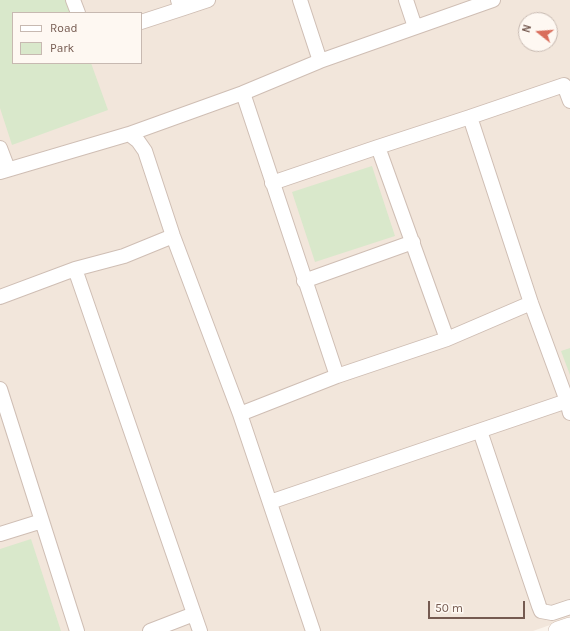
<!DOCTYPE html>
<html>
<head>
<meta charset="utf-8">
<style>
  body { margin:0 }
  #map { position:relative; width:570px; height:631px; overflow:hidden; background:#fbf4ec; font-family:Karla,sans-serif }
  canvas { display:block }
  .legend { position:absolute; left:12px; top:12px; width:130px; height:52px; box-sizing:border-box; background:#fef8f2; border:1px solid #c7b9b1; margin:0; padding:5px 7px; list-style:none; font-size:12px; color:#755a50 }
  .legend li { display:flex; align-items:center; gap:8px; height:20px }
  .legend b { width:20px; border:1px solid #c7b9b1 }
  .north { position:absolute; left:518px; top:12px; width:40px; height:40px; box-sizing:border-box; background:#fef8f2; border:1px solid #c7b9b1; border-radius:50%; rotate:287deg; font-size:11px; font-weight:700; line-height:16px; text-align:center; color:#755a50 }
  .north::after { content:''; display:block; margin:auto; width:14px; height:18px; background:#d96e5c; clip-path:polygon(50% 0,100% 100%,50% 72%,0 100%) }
  .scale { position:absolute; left:428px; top:601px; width:97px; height:18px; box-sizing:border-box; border:2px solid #755a50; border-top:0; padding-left:5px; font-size:12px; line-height:14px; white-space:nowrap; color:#755a50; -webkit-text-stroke:3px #fef8f2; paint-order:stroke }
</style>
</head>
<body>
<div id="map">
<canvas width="570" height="631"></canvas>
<ul class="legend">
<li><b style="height:5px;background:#fff"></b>Road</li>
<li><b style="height:11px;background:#d9e8cb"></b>Park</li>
</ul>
<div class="north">N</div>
<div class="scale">50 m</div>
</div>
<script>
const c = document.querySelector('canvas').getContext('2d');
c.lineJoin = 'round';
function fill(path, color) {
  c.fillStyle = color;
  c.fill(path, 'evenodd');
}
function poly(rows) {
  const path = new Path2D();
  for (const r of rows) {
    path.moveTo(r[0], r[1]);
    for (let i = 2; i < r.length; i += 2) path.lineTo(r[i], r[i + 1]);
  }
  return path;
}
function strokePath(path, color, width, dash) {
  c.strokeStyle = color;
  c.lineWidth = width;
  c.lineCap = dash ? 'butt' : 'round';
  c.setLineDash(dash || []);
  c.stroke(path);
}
fill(poly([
  [0,0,570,0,570,618,533,631,0,631],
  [13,13,141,13,141,63,13,63],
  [526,20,550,20,550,44,526,44]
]), '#f2e6db');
fill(poly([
  [0,0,69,0,74,13,13,13,13,63,91,63,108,110,12,145,0,108],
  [372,166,395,236,315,262,292,192],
  [570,348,570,375,561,351],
  [31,539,61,631,0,631,0,549]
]), '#d9e8cb');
const street = poly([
  [73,0,78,13],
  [178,0,181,9,208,0],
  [300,0,320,61],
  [406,0,415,27],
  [141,22,181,9],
  [243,93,320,61,493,0],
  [470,117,564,85,570,101],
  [129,134,243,93,337,376],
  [0,148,8,169],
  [0,172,129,134,138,141,145,151,173,236,240,414,313,631],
  [272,183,378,147],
  [75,269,200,631],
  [304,281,413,242],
  [0,297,75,269,124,256,173,236],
  [0,389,77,631],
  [567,401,570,413],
  [240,414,337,376,447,339],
  [480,431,539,606,541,611,552,613,570,607],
  [270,502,567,401,531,303,470,117,378,147,447,339,531,303],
  [0,534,42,521],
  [150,631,194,614]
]);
const secondary = poly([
  [558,631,570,627]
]);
strokePath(street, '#cfbeb4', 16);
strokePath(secondary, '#d2beb2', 20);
strokePath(street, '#fff', 14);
strokePath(secondary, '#fff', 19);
</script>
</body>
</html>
